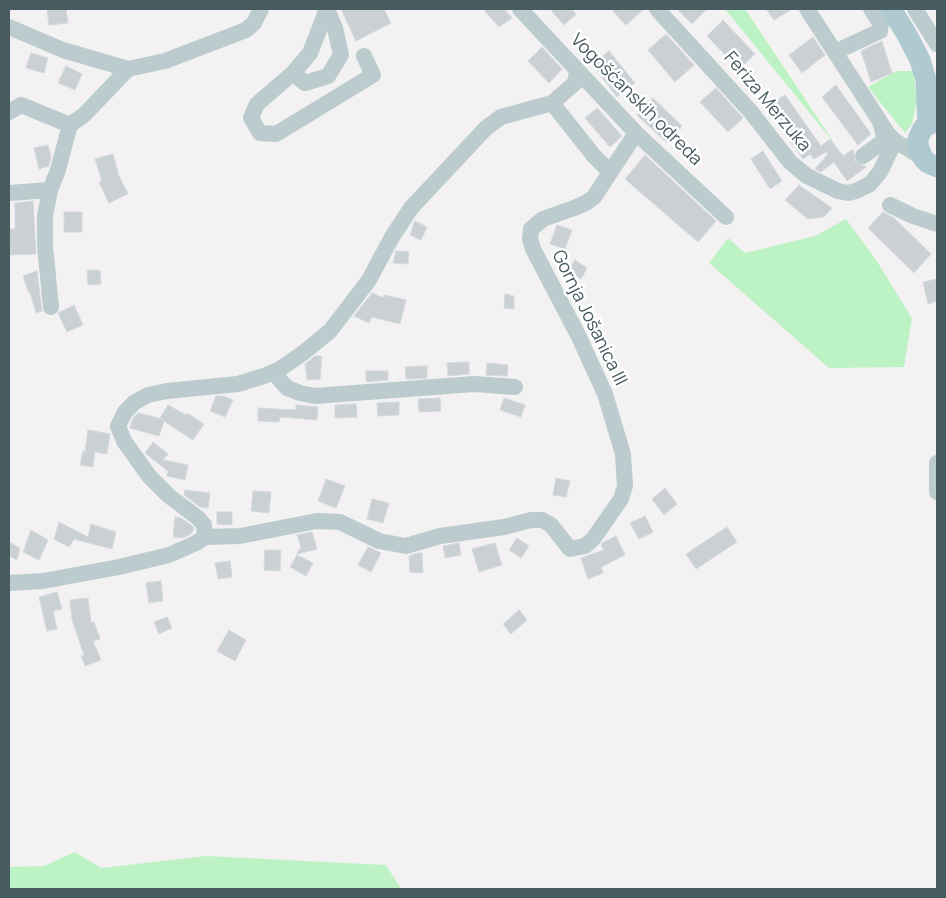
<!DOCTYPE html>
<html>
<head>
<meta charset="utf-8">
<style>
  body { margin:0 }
  #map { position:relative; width:946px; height:898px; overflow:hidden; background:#f3f1f1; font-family:Manrope,sans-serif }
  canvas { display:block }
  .frame { position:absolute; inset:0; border:10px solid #475b60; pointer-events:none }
</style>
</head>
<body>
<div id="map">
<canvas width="946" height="898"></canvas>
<div class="frame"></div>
</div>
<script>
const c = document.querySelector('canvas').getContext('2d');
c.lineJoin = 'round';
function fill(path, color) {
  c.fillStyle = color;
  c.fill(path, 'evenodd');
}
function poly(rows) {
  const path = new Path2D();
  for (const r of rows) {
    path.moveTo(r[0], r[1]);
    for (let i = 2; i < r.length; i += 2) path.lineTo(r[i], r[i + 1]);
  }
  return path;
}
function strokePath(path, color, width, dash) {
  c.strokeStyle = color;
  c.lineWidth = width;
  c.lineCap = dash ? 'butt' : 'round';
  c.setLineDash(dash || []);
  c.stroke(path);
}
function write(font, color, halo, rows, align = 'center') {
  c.font = font + ' Manrope,sans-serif';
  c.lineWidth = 5;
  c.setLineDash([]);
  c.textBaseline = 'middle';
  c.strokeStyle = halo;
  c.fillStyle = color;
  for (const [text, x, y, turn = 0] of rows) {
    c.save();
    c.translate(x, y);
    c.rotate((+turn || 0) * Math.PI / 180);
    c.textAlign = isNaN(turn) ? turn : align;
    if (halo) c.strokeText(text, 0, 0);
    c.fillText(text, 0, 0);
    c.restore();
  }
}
fill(poly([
  [725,9,745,9,835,144],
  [896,71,913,71,917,101,912,124,905,133,868,87],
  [846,219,876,260,912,318,904,367,829,368,709,263,728,238,745,253,815,236],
  [75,852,101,868,206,856,386,865,401,889,9,889,9,867,44,866]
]), '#bdf3c4');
const building = poly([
  [47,9,66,9,68,23,49,25,47,9],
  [341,9,384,9,391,23,356,41,341,9],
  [483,9,504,9,512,18,499,27,483,9],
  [550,9,571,9,576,14,564,25,550,9],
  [611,9,644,9,626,25,611,9],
  [677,9,707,9,692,24,677,9],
  [766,9,792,9,774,20,766,9],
  [723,20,755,54,739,69,707,36,723,20],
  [666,34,694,65,675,82,648,50,666,34],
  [813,37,825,55,802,73,789,55,813,37],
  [882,41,892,73,871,82,861,51,882,41],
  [542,47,562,69,549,83,528,61,542,47],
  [609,51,635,83,617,97,592,64,609,51],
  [31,53,48,58,44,73,26,68,31,53],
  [66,66,82,74,75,90,58,83,66,66],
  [836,85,871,134,858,145,822,97,836,85],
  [716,88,743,118,728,132,700,102,716,88],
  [785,95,821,146,830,139,843,156,853,149,855,161,866,167,847,181,834,162,821,172,815,169,828,154,825,150,826,152,814,159,810,154,803,159,790,141,794,138,770,104,785,95],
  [653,98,682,126,667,143,637,115,653,98],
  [597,108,622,136,610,147,585,118,597,108],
  [48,145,51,157,49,166,39,169,34,148,48,145],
  [763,151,782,181,770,189,751,159,763,151],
  [113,154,119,176,128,194,109,203,99,182,102,181,95,159,113,154],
  [645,155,716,221,698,242,625,179,645,155],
  [799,185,832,208,824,217,808,219,785,200,799,185],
  [33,201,36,254,9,255,9,229,15,229,15,203,33,201],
  [64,212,82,212,82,232,64,232,64,212],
  [883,212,894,218,931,254,914,273,868,228,883,212],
  [415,221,427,227,421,240,410,235,415,221],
  [557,225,572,230,565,249,550,244,557,225],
  [396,251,409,252,408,264,393,263,396,251],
  [575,260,587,268,581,279,568,270,575,260],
  [87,270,100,270,101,284,88,285,87,270],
  [37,271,42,311,36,313,30,292,29,293,23,276,37,271],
  [937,279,937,301,928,304,923,282,937,279],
  [372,293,384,298,384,295,406,300,400,324,372,317,369,323,354,316,372,293],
  [505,294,514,296,514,309,504,308,505,294],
  [74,305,83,325,67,332,58,313,74,305],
  [315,356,322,356,320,379,307,380,305,364,315,356],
  [469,362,469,374,448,376,447,363,469,362],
  [487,363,508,365,507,376,486,375,487,363],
  [427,366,427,378,406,379,405,367,427,366],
  [366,371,388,371,388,380,366,382,366,371],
  [216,396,223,396,233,400,225,417,210,411,216,396],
  [440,398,441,411,419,412,418,399,440,398],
  [504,398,525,405,521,417,500,410,504,398],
  [399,402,399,415,378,416,377,403,399,402],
  [356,404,357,417,335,418,335,405,356,404],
  [168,405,186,415,187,413,204,424,193,440,164,421,159,436,130,428,133,418,138,413,162,419,160,418,168,405],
  [296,405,318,407,317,420,280,417,279,422,258,421,258,408,296,410,296,405],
  [88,430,110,434,107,454,95,452,93,467,80,465,83,451,85,452,88,430],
  [153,442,168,454,163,460,188,465,185,480,167,476,168,471,146,454,145,453,153,442],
  [556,478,570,481,566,497,553,495,556,478],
  [326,479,345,486,336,508,318,501,326,479],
  [665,488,677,504,664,515,652,499,665,488],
  [185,490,210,493,208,508,200,507,184,495,185,490],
  [253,491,271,492,269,513,251,511,253,491],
  [372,499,389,503,383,523,367,519,372,499],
  [217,512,232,512,232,525,217,524,217,512],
  [645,516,653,532,639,539,630,523,645,516],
  [175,517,181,518,191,525,194,528,192,533,183,538,173,537,175,517],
  [59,522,88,537,91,524,116,532,112,549,74,539,69,547,54,539,59,522],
  [727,527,737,542,696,569,686,554,727,527],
  [31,530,48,540,39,560,23,552,31,530],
  [312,532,317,549,297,554,301,547,297,535,312,532],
  [616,536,625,555,601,567,603,573,588,579,581,558,604,550,601,545,602,543,616,536],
  [517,538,529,546,521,558,509,550,517,538],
  [9,542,20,548,17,560,9,556,9,542],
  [459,543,461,555,445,558,443,546,459,543],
  [495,543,502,565,479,572,472,549,495,543],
  [368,547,381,553,371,572,358,565,368,547],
  [265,550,281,550,280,571,264,570,265,550],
  [418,553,422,553,423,573,410,572,409,556,418,553],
  [297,555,313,563,306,576,290,567,297,555],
  [230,561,232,577,218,579,215,563,230,561],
  [161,581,163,601,149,603,146,583,161,581],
  [57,592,62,609,53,611,57,629,47,631,39,597,57,592],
  [88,598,91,623,94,622,100,639,93,641,101,660,85,666,81,656,84,655,72,619,70,600,88,598],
  [519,610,527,620,511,634,503,624,519,610],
  [167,617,172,628,159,634,154,622,167,617],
  [229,630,246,640,235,661,217,651,229,630]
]);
fill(building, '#cbd0d4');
strokePath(building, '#d4d9dd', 1);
strokePath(poly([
  [327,9,310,53,293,73,257,104,251,118,260,133,276,134,373,75,364,56],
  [520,9,636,133,726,217],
  [657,9,751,112,790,162,807,176,838,191,848,193,856,191,870,184,880,172,895,141],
  [807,9,888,134,895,141,923,158],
  [915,9,937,44],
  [9,27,63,50,128,69,165,61,246,30,254,23,261,9],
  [835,52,880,31,881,24,871,9],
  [293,73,305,83,328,76,341,55,335,28,327,9],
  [552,103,594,156,609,171],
  [9,112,21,105,70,125],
  [863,156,885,140,881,125],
  [9,193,50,190],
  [890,205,913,216,937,224],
  [51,307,45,246,45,216,50,190,58,170,70,125,84,115,128,69],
  [273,372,287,388,300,393,315,396,474,384,515,387],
  [937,463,937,492],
  [205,537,240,536,317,521,340,522,379,541,406,546,440,536,504,527,531,520,542,520,551,525,570,549,585,546,593,539,621,499,625,486,623,454,605,394,579,337,533,249,530,239,531,229,543,219,574,208,586,203,594,197,636,133],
  [9,583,43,581,119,567,169,555,196,543,205,537,204,525,198,518,169,496,149,476,124,441,118,426,125,412,135,402,148,395,167,391,238,384,264,376,280,369,303,353,330,331,369,280,392,237,411,208,486,128,501,117,552,103,575,83,577,71]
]), '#bbcbce', 16);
strokePath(poly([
  [891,9,906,33,920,60,926,80,928,125],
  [937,121,928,125,923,128,918,139,918,146,923,158,928,163,937,167]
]), '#afc9d1', 21);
write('18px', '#475b60', '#fff', [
  ["Vogošćanskih odreda",636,100,45],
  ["Feriza Merzuka",767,102,50],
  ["Gornja Jošanica III",589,318,64]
]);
</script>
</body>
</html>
